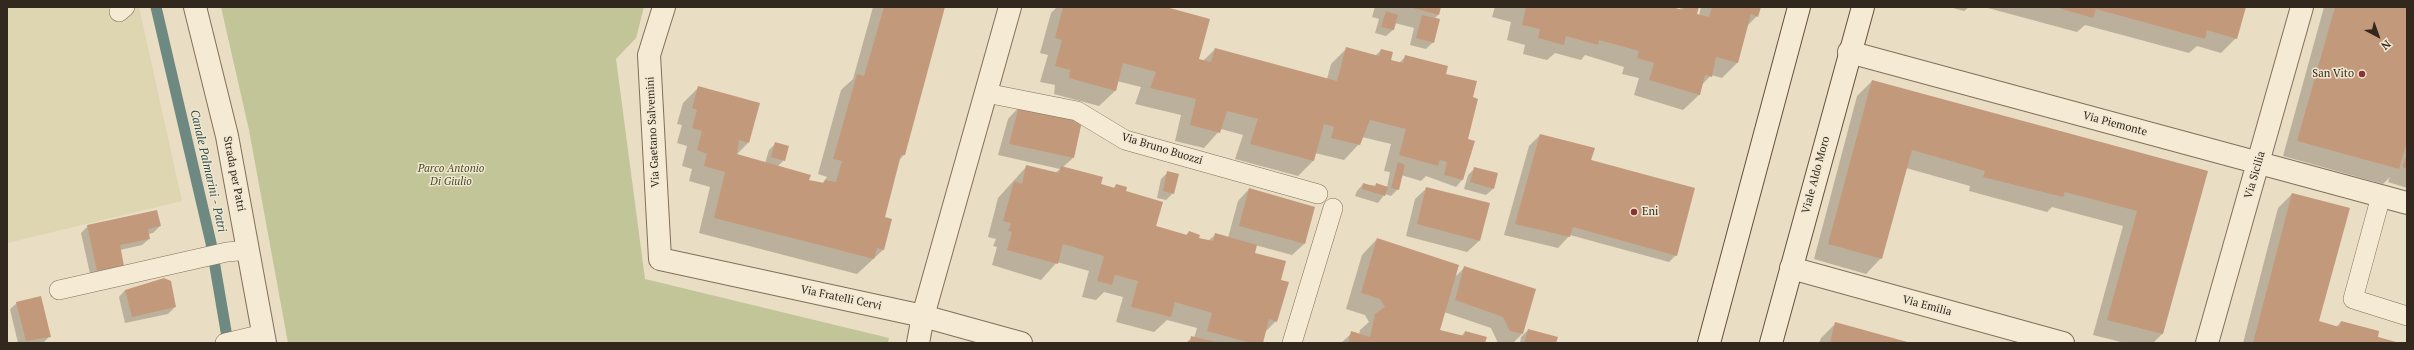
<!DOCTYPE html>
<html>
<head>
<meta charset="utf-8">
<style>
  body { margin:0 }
  #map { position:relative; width:2414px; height:350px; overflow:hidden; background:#e9ddc3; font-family:"PT Serif",serif }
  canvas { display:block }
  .frame { position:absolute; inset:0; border:8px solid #32281e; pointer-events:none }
  .north { position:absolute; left:2358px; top:16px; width:40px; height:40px; -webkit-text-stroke:3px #f1e7d1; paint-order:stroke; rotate:139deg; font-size:11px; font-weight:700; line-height:16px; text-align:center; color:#32281e }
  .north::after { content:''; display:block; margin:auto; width:14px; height:18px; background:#32281e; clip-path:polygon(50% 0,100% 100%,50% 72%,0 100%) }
</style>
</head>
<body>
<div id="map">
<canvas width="2414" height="350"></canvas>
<div class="frame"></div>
<div class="north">N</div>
</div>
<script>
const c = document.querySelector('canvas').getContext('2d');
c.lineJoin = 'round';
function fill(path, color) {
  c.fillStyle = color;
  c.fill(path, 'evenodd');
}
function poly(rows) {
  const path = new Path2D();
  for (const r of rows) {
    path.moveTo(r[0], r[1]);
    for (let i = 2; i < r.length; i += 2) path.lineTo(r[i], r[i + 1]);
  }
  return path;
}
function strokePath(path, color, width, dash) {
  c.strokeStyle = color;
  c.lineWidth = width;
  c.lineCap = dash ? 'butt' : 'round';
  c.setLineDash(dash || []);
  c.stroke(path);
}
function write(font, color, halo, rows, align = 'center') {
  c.font = font + ' "PT Serif",serif';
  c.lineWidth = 3;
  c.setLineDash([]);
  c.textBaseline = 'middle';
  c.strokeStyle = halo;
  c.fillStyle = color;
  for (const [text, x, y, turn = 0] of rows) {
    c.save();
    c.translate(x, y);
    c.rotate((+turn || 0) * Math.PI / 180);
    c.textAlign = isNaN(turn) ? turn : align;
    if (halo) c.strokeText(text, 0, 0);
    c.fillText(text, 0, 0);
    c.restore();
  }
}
fill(poly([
  [7,7,139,7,182,201,7,243]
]), '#ddd6b1');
fill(poly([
  [221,7,644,7,636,38,616,59,645,279,889,338,888,343,288,343,249,130]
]), '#c1c598');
fill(poly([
  [873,7,944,7,904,155,898,161,883,218,883,250,857,274,699,233,710,187,689,181,692,169,682,166,687,146,677,143,682,125,677,124,683,103,699,87,748,143,736,155,765,163,769,150,776,143,784,160,778,166,808,181,822,184,827,177,818,174,841,90,853,79],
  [1057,7,1162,7,1198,60,1203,61,1215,49,1327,79,1331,64,1346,49,1375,56,1381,50,1389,60,1399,63,1406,56,1445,74,1472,97,1462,180,1456,187,1426,176,1421,181,1401,175,1398,189,1391,196,1385,194,1378,203,1355,196,1357,191,1363,184,1387,187,1390,172,1384,171,1391,144,1362,137,1359,144,1344,160,1315,153,1313,161,1298,176,1235,159,1243,135,1221,129,1204,148,1175,141,1181,115,1135,104,1141,87,1117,81,1115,91,1099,106,1054,94,1055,85,1040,82,1048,55,1040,53,1051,13],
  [1375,7,1440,7,1438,15,1434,19,1433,42,1426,49,1410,45,1414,28,1395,23,1393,30,1386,36,1375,33,1379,19,1372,17],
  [1495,7,1668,7,1679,10,1682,7,1698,7,1696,15,1699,16,1701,7,1760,7,1757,16,1747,26,1737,63,1722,78,1711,75,1701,86,1699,95,1683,110,1634,95,1639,78,1622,74,1624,67,1585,55,1581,60,1555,53,1547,60,1523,54,1525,45,1507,40,1511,22,1492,17],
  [1949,7,1969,7,1964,11],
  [1984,7,2245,7,2236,38,2221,53,2197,46,2189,53,2085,25,2077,32],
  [2324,7,2407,7,2407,188,2388,182,2390,177,2383,184,2283,156],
  [1872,81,2207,171,2162,334,2153,343,2125,343,2093,335,2123,226,2052,207,2047,212,1969,191,1970,186,1906,168,1881,258,1866,274,1814,259,1857,96],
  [1019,107,1073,158,1063,167,1100,185,1113,189,1116,185,1125,191,1155,226,1186,235,1189,232,1198,239,1208,241,1215,235,1228,238,1238,201,1249,189,1314,207,1304,244,1292,255,1255,245,1254,253,1280,281,1276,321,1264,333,1261,343,1186,343,1192,337,1194,338,1197,328,1167,320,1154,332,1116,322,1123,297,1104,292,1096,300,1082,297,1089,271,1057,262,1041,280,992,265,997,247,993,246,996,239,988,237,998,198,1027,166,1055,173,1060,169,998,155,1008,119],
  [1540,135,1589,163,1676,255,1669,262,1570,235,1558,248,1504,235,1529,146],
  [1475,168,1493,189,1486,195,1464,189,1468,175],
  [1168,172,1173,193,1166,200,1157,198,1161,179],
  [1427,188,1479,241,1467,252,1406,236,1415,199],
  [2292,194,2317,322,2336,327,2341,322,2377,337,2397,343,2243,343,2278,208],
  [88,226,160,226,153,233,148,234,149,239,142,245,120,250,117,272,91,278,81,233],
  [1377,239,1454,278,1465,267,1522,334,1513,343,1498,343,1491,328,1444,312,1439,330,1460,337,1465,332,1484,343,1341,343,1352,333,1359,335,1360,330,1369,322,1365,315,1346,309,1362,255],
  [125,290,175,307,168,314,125,323,119,297],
  [17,303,50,336,43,343,18,343,10,309],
  [1836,323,1909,343,1819,343,1821,338],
  [1528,330,1555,343,1520,343,1521,337]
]), '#0003');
strokePath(poly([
  [156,7,211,243,228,343]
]), '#6d8981', 11);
fill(poly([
  [884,7,945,7,905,155,901,155,885,217,892,219,884,250,877,248,874,259,714,218,725,172,704,166,707,154,697,150,702,131,692,128,697,110,692,108,698,86,760,103,749,143,739,140,737,154,811,175,809,180,824,183,825,180,836,182,842,161,833,159,857,74,864,76],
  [1063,7,1166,7,1210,19,1199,59,1211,62,1215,48,1337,81,1346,47,1379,56,1381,49,1393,52,1391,60,1403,63,1405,55,1448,66,1446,74,1477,81,1473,97,1478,99,1468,139,1475,141,1463,180,1444,175,1447,162,1440,160,1438,166,1399,155,1406,129,1370,120,1360,145,1331,138,1334,127,1324,124,1314,161,1250,144,1258,119,1227,111,1220,133,1190,125,1196,99,1150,88,1156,72,1123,63,1116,91,1069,78,1070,70,1055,66,1062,40,1055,38],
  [1409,7,1441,7,1439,15],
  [1526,7,1672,7,1683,10,1684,7,1699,7,1697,14,1709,17,1712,7,1761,7,1758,17,1751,14,1738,63,1716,57,1712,77,1705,75,1700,95,1649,80,1654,63,1637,58,1639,51,1599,40,1598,45,1566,36,1564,45,1538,38,1540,29,1522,25],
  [2055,7,2246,7,2237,39,2207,30,2205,39,2096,9,2093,18],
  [2335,7,2407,7,2407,142,2399,169,2297,141],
  [1386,11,1398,15,1394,30,1381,27],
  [1422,15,1440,19,1434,43,1416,38],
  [1872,80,2208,171,2163,334,2107,320,2137,211,2065,192,2063,197,1983,177,1985,171,1912,150,1882,259,1828,244],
  [1019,106,1082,121,1074,158,1009,144],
  [1540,134,1595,148,1591,160,1695,188,1677,256,1573,227,1570,237,1515,224],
  [775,142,789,146,785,161,771,157],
  [2407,154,2407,169,2402,167],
  [1398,162,1405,165,1399,190,1391,188],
  [1026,165,1059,173,1061,166,1103,177,1101,184,1115,188,1116,184,1127,187,1126,191,1163,202,1156,226,1187,235,1189,231,1200,235,1199,238,1213,241,1215,233,1257,245,1255,253,1286,261,1281,280,1289,282,1277,322,1269,319,1263,343,1250,343,1207,331,1212,313,1175,302,1171,317,1131,307,1138,281,1115,275,1112,285,1097,281,1104,256,1063,244,1058,264,1007,250,1012,232,1008,231,1011,223,1003,221,1014,181,1022,184],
  [1474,167,1498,173,1494,189,1470,182],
  [1167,171,1179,174,1174,194,1163,191],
  [1363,183,1375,187,1376,183,1388,187,1385,196,1362,189],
  [1426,187,1490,203,1480,241,1417,224],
  [1249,188,1315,207,1305,244,1239,226],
  [2292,193,2350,208,2319,321,2339,327,2341,321,2379,331,2378,337,2400,343,2253,343],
  [157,210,161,226,148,229,150,239,120,245,124,266,97,271,87,225],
  [1377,238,1459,265,1440,330,1464,336,1465,331,1487,337,1485,343,1348,343,1351,331,1370,337,1375,314,1385,307,1380,299,1361,293],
  [1464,266,1536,289,1523,334,1510,331,1503,317,1455,300],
  [164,278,171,281,176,307,132,317,125,290],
  [41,296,51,337,26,341,16,302],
  [1835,322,1911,343,1830,343],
  [1528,329,1558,337,1556,343,1524,343],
  [1191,336,1216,342,1216,343,1190,343]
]), '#c3997c');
const lane = poly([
  [119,12,125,7],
  [986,93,1077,111,1125,140,1318,194],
  [2381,196,2353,299,2407,316],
  [59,290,227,252,248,250],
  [225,343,263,334],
  [1292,343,1333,208]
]);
const street = poly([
  [195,7,227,136,265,343],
  [664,7,649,55,660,259,923,316,1021,343],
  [1849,52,2407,203],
  [1791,268,2063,343],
  [918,343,923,316,1010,7],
  [2207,343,2302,7]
]);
const secondary = poly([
  [1709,343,1799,7],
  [1771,343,1863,7]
]);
strokePath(lane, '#816f5c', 20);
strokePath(street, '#816f5c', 24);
strokePath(secondary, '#63503f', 24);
strokePath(lane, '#f5ebd5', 19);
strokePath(street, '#f5ebd5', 22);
strokePath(secondary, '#f5ebd5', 22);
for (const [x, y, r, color] of [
  [2362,74,4,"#893234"],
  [1634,212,4,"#893234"]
]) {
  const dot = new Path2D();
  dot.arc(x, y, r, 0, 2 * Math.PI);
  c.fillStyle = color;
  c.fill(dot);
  strokePath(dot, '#f1e7d1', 1.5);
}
write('11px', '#32281e', '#f1e7d1', [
  ["San Vito",2354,74],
  ["Eni",1642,212,"left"]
], 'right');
write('11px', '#32281e', '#f1e7d1', [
  ["Via Piemonte",2115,124,15],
  ["Via Gaetano Salvemini",653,132,-93],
  ["Via Bruno Buozzi",1162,149,17],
  ["Strada per Patri",234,174,79],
  ["Viale Aldo Moro",1816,175,-75],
  ["Via Sicilia",2255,175,-74],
  ["Via Fratelli Cervi",841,298,12],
  ["Via Emilia",1927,306,15]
]);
write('italic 11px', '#444d27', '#f1e7d1', [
  ["Parco Antonio",451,169],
  ["Di Giulio",451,182]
]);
write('italic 12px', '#2f514e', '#f1e7d1', [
  ["Canale Palmarini - Patri",208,171,77]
]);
</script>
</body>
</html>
